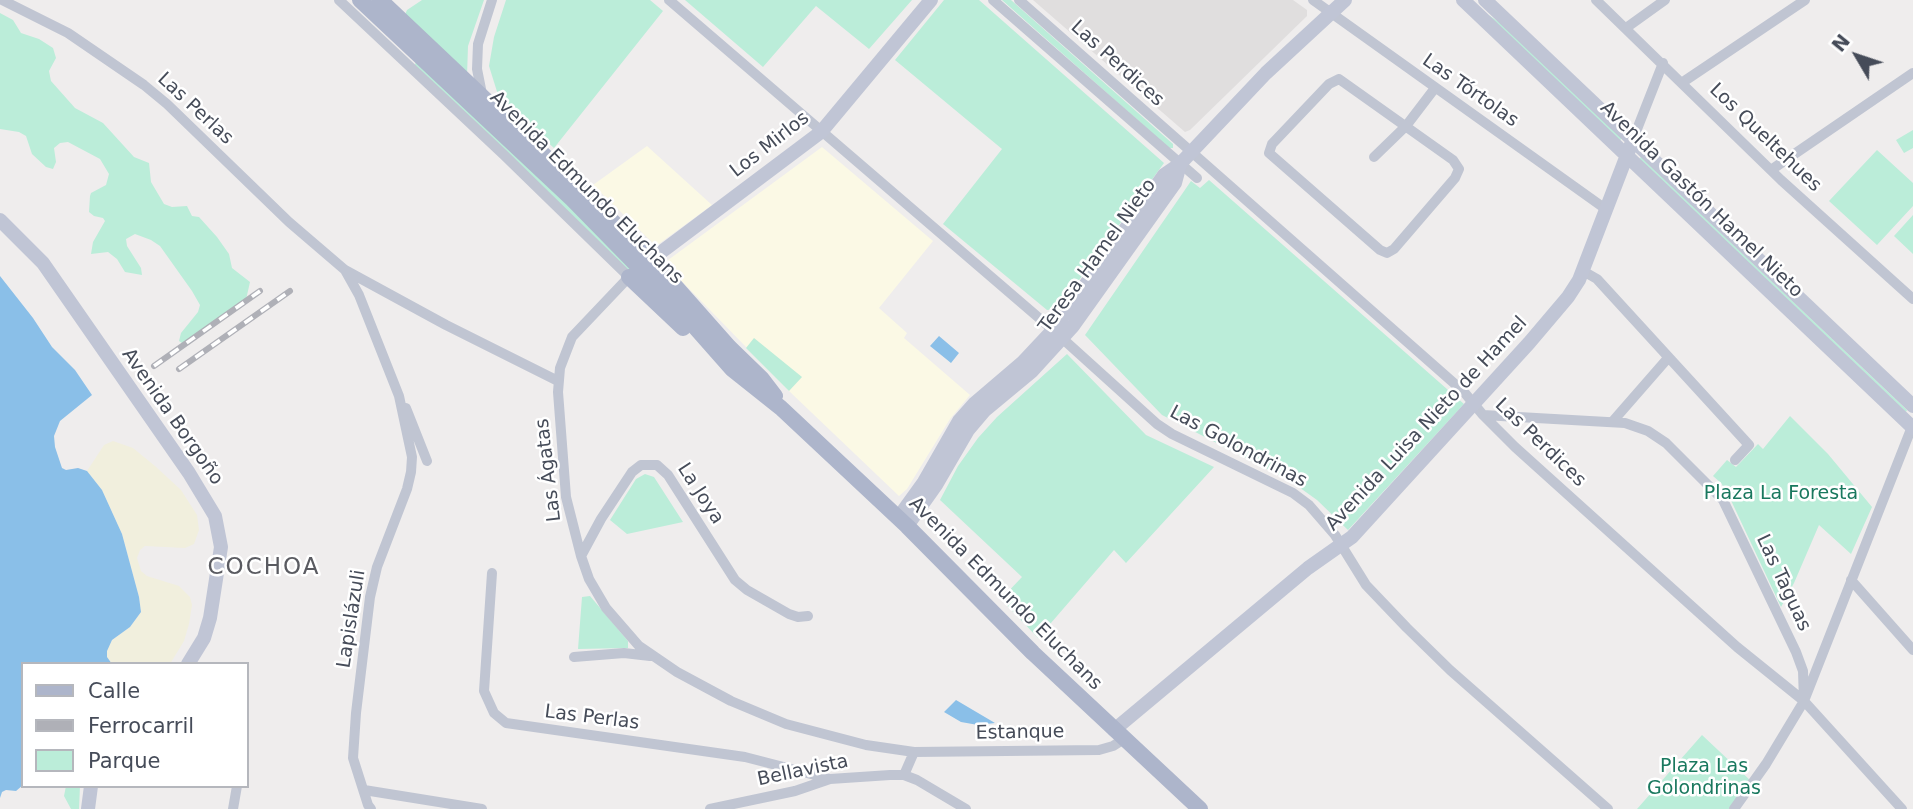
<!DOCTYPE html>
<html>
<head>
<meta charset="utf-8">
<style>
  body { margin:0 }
  #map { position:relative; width:1913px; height:809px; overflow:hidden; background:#efeded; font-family:"DejaVu Sans",sans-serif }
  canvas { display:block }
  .legend { position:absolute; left:21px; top:662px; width:228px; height:126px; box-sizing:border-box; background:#fff; border:2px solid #b5b7bd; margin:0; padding:9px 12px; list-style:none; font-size:21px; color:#464c59 }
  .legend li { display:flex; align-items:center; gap:14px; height:35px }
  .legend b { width:35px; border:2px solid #b5b7bd }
  .north { position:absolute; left:1822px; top:21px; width:70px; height:70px; -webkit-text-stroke:5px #fff; paint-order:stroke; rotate:309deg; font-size:19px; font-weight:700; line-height:28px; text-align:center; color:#464c59 }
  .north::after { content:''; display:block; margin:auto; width:24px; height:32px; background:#464c59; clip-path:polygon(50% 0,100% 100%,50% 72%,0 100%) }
</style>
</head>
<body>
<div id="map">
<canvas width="1913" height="809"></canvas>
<ul class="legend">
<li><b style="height:9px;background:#adb5cb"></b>Calle</li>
<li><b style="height:9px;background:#afb0b7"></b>Ferrocarril</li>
<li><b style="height:19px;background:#bbedd9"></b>Parque</li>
</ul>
<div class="north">N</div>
</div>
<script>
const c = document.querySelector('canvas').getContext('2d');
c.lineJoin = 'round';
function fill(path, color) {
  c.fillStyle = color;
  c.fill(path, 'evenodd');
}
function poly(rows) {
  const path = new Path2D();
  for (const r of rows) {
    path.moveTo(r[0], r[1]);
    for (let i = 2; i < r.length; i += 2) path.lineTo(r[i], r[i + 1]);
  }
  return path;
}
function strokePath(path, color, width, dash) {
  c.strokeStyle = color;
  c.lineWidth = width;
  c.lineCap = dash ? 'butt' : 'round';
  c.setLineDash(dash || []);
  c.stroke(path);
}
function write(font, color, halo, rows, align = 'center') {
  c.font = font + ' "DejaVu Sans",sans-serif';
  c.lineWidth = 5;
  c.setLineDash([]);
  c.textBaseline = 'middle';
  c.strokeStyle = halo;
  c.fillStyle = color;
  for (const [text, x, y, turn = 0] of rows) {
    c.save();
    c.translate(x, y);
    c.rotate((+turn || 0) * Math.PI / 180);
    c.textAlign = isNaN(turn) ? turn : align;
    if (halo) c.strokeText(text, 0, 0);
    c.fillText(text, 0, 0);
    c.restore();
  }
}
fill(poly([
  [647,146,712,205,656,246,593,185],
  [822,147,933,241,879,308,907,333,904,338,970,395,950,419,907,489,899,496,789,391,664,263]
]), '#fbf9e5');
fill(poly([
  [1033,0,1293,0,1307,10,1307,16,1190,130,1185,132]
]), '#e0dede');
fill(poly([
  [422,0,484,0,468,46,467,76,404,17,407,10],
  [506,0,650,0,663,11,554,148,499,98,489,66,494,37],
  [685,0,912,0,869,49,816,6,763,67],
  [944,0,979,0,1164,163,1058,309,1047,310,943,224,1002,149,895,60],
  [1002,0,1011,0,1173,144,1173,148,1169,148],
  [1484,12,1505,26,1622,137,1620,141],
  [0,13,13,20,21,33,39,39,53,48,56,58,49,71,51,81,75,108,103,123,134,157,149,163,151,182,164,204,172,207,187,206,192,216,199,217,217,237,229,254,232,268,250,282,245,304,201,333,182,343,179,341,181,333,198,312,200,305,192,291,160,246,151,240,135,234,126,239,127,246,141,268,142,275,125,272,117,259,108,252,91,254,93,242,105,221,103,218,94,216,89,212,90,196,91,193,106,185,109,174,100,159,68,142,60,143,54,148,56,162,53,169,46,167,32,154,26,136,19,132,0,129],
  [416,61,578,211,692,332,415,65],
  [1913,130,1913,148,1904,153,1896,140],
  [1877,150,1913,183,1913,206,1877,245,1829,201],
  [1641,157,1907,410,1906,412,1639,159],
  [1209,180,1464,404,1348,530,1317,500,1289,480,1162,415,1085,335,1191,181,1200,188],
  [1913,215,1913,254,1894,236],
  [754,338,802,377,789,391,746,348],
  [1067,354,1146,435,1214,467,1126,563,1114,550,1038,638,1001,599,1022,577,940,500,958,466,978,438,997,417],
  [1790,416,1828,454,1872,507,1851,554,1819,525,1794,583,1781,607,1728,494,1721,483,1713,476,1727,460,1736,467,1758,444,1763,449],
  [645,474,654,477,683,522,627,534,610,520,636,479],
  [590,596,628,641,628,648,578,649,582,597],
  [1702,735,1751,781,1729,809,1637,809],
  [66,786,80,786,79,809,71,809,64,796]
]), '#bbedd9');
fill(poly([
  [113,441,133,448,155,466,181,490,197,515,199,530,194,544,185,548,145,546,140,550,137,558,141,571,147,576,179,586,190,597,192,605,189,624,184,641,170,664,112,664,107,657,107,650,112,640,130,627,141,612,139,597,122,534,102,490,87,471,104,445]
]), '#f1efdd');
fill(poly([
  [0,276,33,318,52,347,75,370,92,395,60,421,54,436,55,447,62,468,66,470,78,468,87,471,102,490,122,534,139,597,141,612,130,627,112,640,107,651,107,657,112,664,23,664,23,785,16,791,6,790,2,792,0,798],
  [939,336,959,353,951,363,930,346],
  [956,700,995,723,978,725,961,722,944,712]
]), '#8abfe8');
strokePath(poly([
  [2,0,68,33,144,85,167,104,289,222,345,270,446,325,558,381],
  [339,0,504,155,629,277,572,337,560,368,558,392,566,497,581,556,589,579,606,608,639,646,677,672,731,701,786,724,866,745,914,752,1099,750,1113,746,1124,739],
  [669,0,1053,330,1157,424,1172,434,1293,493,1309,505,1335,535,1366,585,1407,628,1450,670,1608,809],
  [993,0,1197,178],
  [1019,0,1464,392,1483,415,1515,447,1737,647,1804,701,1902,809],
  [1313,0,1607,210],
  [1596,0,1781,180,1913,299],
  [1626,28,1665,0],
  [1339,79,1453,160,1459,169,1455,178,1394,249,1387,253,1380,250,1269,153,1272,144,1329,84,1339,79],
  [1683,82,1805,0],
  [482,94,477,69,478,44,492,0],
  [1632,142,1663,63],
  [1374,157,1406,126,1435,88],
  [1771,170,1913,73],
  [345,270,359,295,399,396,412,457,411,472,407,489,377,567,370,597,356,713,353,758,368,805,371,809],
  [1583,271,1597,279,1749,445,1735,460],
  [406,408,427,461],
  [1483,415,1625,423,1648,431,1666,443,1723,500,1796,652,1803,671,1804,701],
  [1613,421,1668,358],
  [581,556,601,519,632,472,641,465,657,465,668,475,735,580,747,590,789,614,798,617,808,616],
  [492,573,484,691,494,713,506,723,745,757,830,779],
  [1851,580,1913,650],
  [574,657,624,653,650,656],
  [904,775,914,752],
  [364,790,482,809],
  [233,809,237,786],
  [710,809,795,791,830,779,890,775,904,775,917,780,966,809],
  [1734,809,1766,764,1804,701,1913,424]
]), '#c0c5d2', 10);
strokePath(poly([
  [1463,0,1913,428],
  [1485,0,1913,406],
  [0,220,43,263,189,473,215,516,221,547,210,618,204,638,188,664],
  [644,265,821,132,931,0],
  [898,518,924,482,959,421,975,403,1023,362,1053,330,1164,175,1180,164,1266,73,1345,0],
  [907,526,936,485,968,430,985,410,1032,371,1073,326,1175,183,1180,164],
  [1114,730,1308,568,1352,537,1529,343,1568,297,1579,280,1632,142],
  [88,809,91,786]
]), '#c0c5d5', 14);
strokePath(poly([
  [360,0,572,199,672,301,732,369,781,408,907,526,1033,653,1200,809],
  [380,0,582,191,660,269,729,347,762,379,775,396],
  [629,277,683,328]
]), '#adb5cb', 16);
const rail = poly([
  [154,366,260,291],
  [179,369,290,291]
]);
strokePath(rail, '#afb0b7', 6);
strokePath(rail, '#fff', 3.5, [10]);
write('19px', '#464c59', '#fff', [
  ["Las Perdices",1117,64,42],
  ["Las Tórtolas",1470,91,35],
  ["Las Perlas",195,109,43],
  ["Los Queltehues",1765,138,44],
  ["Los Mirlos",770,145,-38],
  ["Avenida Edmundo Eluchans",586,188,45],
  ["Avenida Gastón Hamel Nieto",1701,200,44],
  ["Teresa Hamel Nieto",1098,256,-54],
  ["Avenida Borgoño",172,417,55],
  ["Avenida Luisa Nieto de Hamel",1427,424,-47],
  ["Las Perdices",1540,443,44],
  ["Las Golondrinas",1238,447,28],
  ["Las Ágatas",549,470,-97],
  ["La Joya",700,494,57],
  ["Las Taguas",1783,583,65],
  ["Avenida Edmundo Eluchans",1005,594,45],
  ["Lapislázuli",352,619,-81],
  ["Las Perlas",592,718,7],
  ["Estanque",1020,733,-1],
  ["Bellavista",803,771,-12]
]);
write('19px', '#19785e', '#fff', [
  ["Plaza La Foresta",1781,494],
  ["Plaza Las",1704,767],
  ["Golondrinas",1704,789]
]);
c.letterSpacing = '2px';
write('23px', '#5a5b61', '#fff', [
  ["COCHOA",264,568]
]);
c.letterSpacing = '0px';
</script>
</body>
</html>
